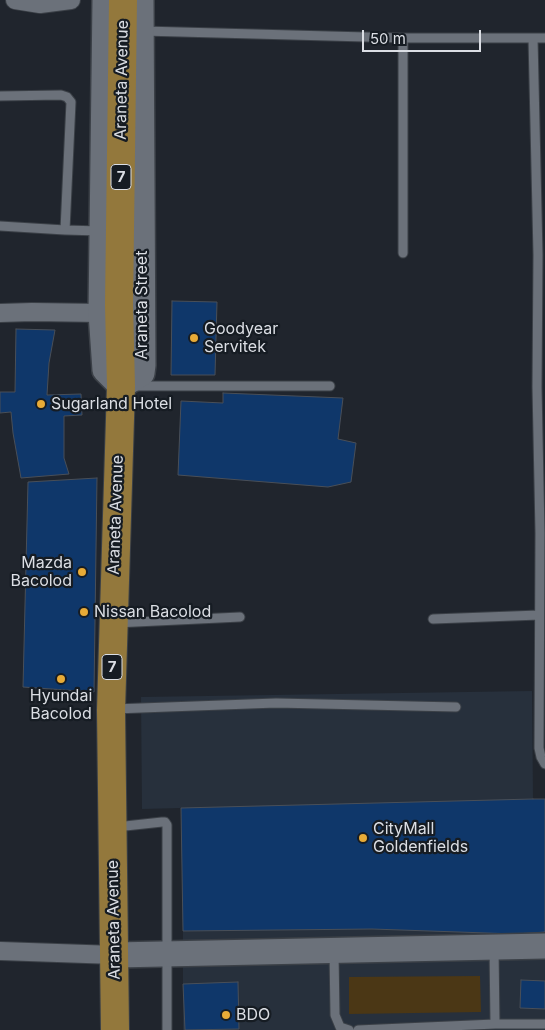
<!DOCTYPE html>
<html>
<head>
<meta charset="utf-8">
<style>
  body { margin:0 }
  #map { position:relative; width:545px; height:1030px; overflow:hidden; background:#20252d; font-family:Inter,sans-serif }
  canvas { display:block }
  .scale { position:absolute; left:362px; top:30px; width:119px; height:22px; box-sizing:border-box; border:2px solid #dbdee4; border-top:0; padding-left:6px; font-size:15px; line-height:18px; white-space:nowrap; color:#dbdee4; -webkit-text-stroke:4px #161c23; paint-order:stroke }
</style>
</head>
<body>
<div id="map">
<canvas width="545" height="1030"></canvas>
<div class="scale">50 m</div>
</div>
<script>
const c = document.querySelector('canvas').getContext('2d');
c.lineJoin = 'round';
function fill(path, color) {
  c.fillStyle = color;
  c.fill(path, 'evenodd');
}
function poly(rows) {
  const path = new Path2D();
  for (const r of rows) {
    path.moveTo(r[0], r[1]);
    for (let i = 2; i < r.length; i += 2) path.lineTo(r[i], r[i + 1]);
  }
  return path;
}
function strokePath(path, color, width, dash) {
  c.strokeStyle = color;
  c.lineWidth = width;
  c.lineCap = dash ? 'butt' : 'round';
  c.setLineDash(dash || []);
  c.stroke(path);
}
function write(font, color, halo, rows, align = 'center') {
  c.font = font + ' Inter,sans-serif';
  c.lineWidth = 4.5;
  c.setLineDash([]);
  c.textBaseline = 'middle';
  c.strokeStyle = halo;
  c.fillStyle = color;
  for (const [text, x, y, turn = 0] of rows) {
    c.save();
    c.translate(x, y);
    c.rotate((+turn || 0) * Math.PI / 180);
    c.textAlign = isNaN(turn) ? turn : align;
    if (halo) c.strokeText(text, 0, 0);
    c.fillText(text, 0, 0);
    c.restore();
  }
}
fill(poly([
  [532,691,533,799,545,799,545,1030,183,1030,183,931,181,808,142,809,141,697]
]), '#27303c');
fill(poly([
  [480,976,481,1012,349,1014,349,977]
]), '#4b3715');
const building = poly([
  [172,301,217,302,215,375,171,375,172,301],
  [16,329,55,330,49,363,47,395,81,394,82,415,64,416,64,458,69,474,21,478,13,433,11,412,0,413,0,392,15,392,16,329],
  [223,393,343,398,338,439,356,443,351,482,328,487,178,475,181,401,223,403,223,393],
  [97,478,94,692,23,687,28,482,97,478],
  [533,799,545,799,545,932,516,934,372,929,183,931,181,808,533,799],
  [521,980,545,981,545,1009,520,1008,521,980],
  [238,982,239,1029,185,1030,183,984,238,982]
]);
fill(building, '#0f376a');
strokePath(building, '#494f58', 1);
const lane = poly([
  [143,31,403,38,545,38],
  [403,38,403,253],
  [533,38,538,255,537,387,540,533,539,748,541,757,545,764],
  [0,96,61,95,67,97,71,102,65,230,100,231],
  [0,226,65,230],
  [133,386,330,386],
  [433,619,539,615],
  [115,623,240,617],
  [114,709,276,703,456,707],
  [116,827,162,822,165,822,167,825,167,1030],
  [494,948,495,1024],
  [334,953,335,1015,340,1027,349,1030],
  [358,1030,495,1024,545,1024]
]);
const street = poly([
  [15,0,40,4,71,0],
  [0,313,32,312,101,313],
  [0,951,115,955]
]);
const secondary = poly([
  [105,0,101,313,105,370,121,386,142,373,143,365,141,0],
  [115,955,545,946]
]);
const primary = poly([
  [115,1030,111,710,121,386,119,305,123,0]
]);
strokePath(lane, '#3b4047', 11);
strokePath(street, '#3b4047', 20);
strokePath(secondary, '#3b4047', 28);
strokePath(primary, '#3b4047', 30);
strokePath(lane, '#6b717a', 9);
strokePath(street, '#6b717a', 18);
strokePath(secondary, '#6b717a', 25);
strokePath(primary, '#93783c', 28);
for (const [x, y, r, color] of [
  [194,338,5,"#e8ab37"],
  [41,404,5,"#e8ab37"],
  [82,572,5,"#e8ab37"],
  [84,612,5,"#e8ab37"],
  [61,679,5,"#e8ab37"],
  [363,838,5,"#e8ab37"],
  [226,1015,5,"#e8ab37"]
]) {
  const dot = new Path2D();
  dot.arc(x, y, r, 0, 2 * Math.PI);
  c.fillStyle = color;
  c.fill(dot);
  strokePath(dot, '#161c23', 2);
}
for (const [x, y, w] of [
  [121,177,20],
  [112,667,20]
]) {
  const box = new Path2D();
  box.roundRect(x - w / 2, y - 12.5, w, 25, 4);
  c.fillStyle = '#161c23';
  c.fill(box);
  strokePath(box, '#dbdee4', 1);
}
write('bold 15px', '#dbdee4', null, [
  ["7",121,177],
  ["7",112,667]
]);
write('16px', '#dbdee4', '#161c23', [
  ["Araneta Avenue",122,80,-89],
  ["Araneta Street",142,305,-90],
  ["Araneta Avenue",116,515,-88],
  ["Araneta Avenue",114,920,-91]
]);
write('16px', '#dbdee4', '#161c23', [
  ["Goodyear",204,329],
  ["Servitek",204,347],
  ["Sugarland Hotel",51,404],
  ["Mazda",72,563,"right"],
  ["Bacolod",72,581,"right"],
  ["Nissan Bacolod",94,612],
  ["Hyundai",61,696,"center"],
  ["Bacolod",61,714,"center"],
  ["CityMall",373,829],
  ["Goldenfields",373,847],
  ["BDO",236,1015]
], 'left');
</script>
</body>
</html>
